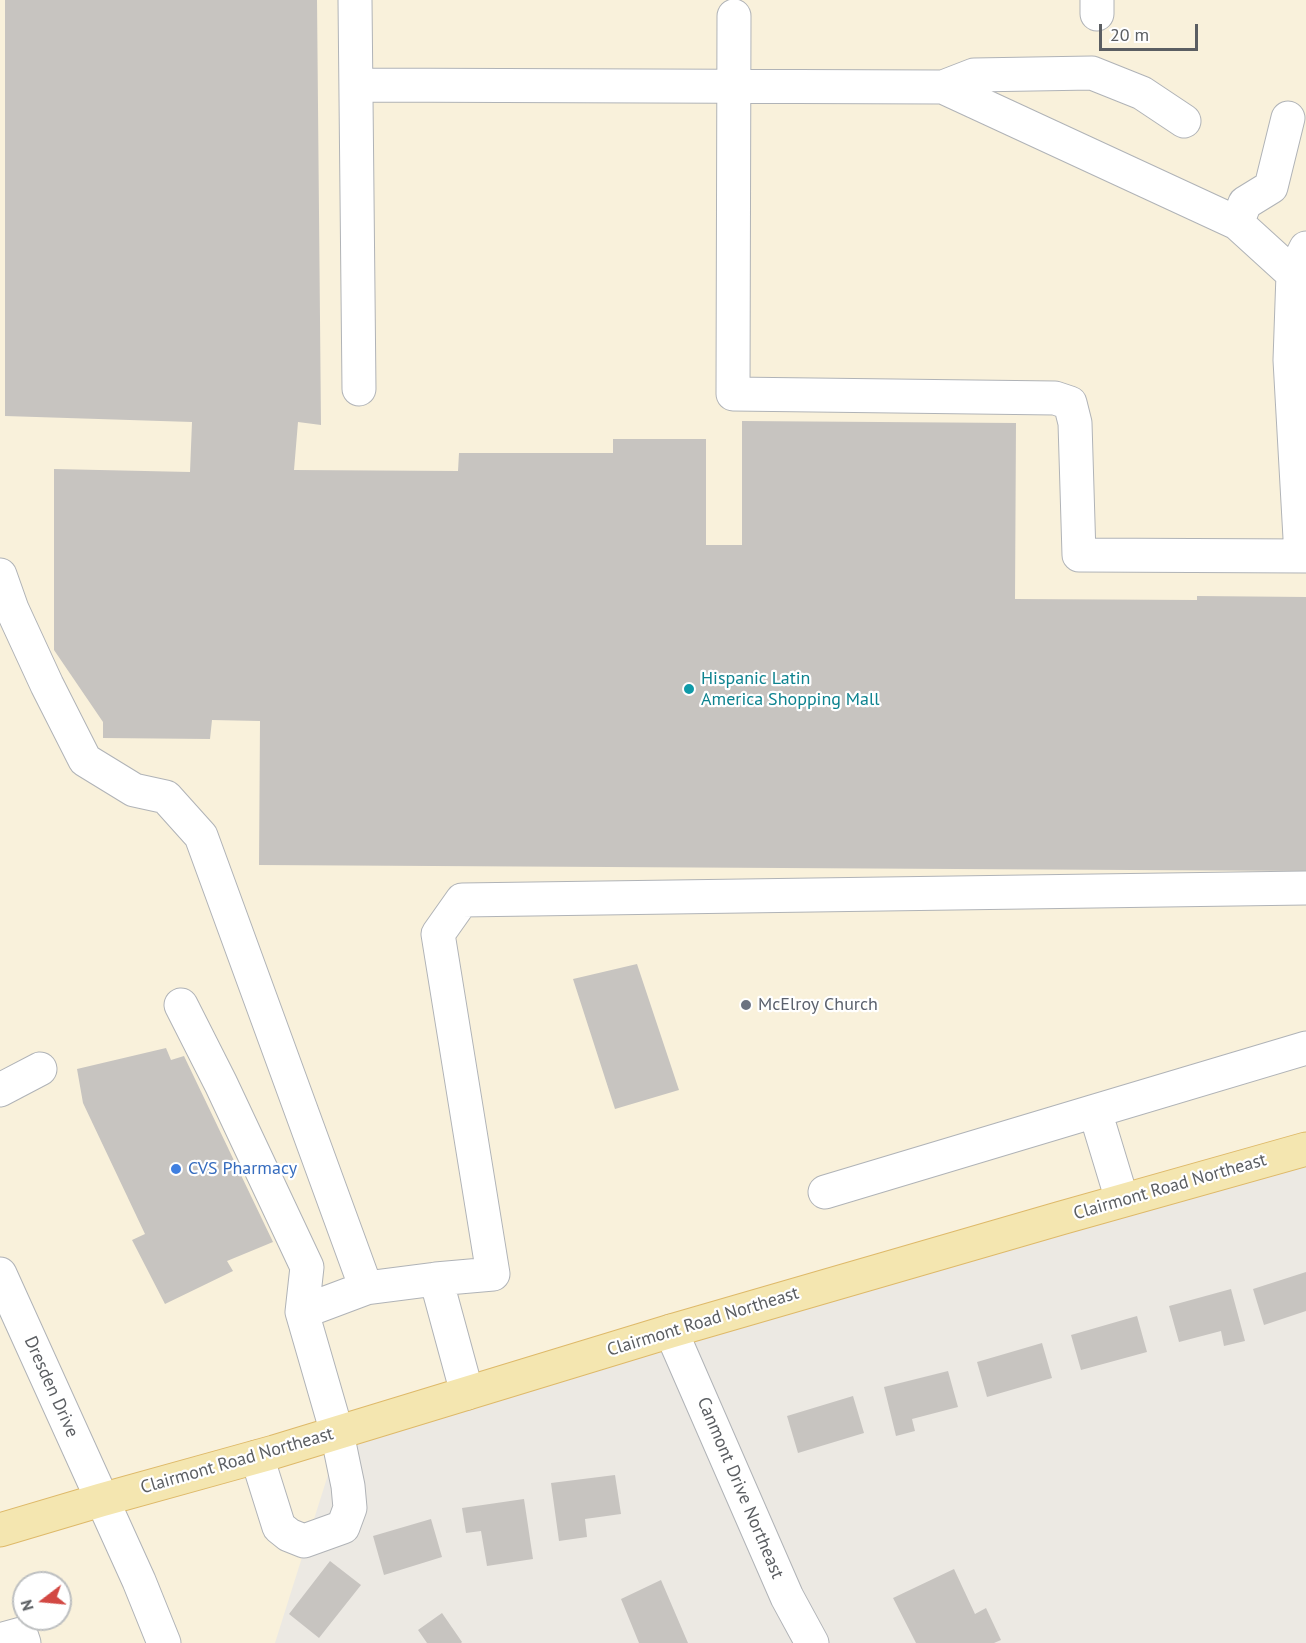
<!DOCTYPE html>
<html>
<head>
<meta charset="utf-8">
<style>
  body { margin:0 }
  #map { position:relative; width:1306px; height:1643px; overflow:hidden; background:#ece9e3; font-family:"PT Sans",sans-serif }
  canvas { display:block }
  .north { position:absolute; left:12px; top:1571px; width:60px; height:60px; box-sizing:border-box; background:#fff; border:2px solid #bdbfc0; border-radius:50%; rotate:254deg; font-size:16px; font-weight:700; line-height:24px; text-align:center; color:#5b5e62 }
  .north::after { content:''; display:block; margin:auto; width:21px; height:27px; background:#d24843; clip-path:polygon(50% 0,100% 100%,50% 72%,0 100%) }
  .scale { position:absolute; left:1099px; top:24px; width:99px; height:27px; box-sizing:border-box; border:3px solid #5b5e62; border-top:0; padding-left:8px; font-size:18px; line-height:21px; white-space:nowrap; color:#5b5e62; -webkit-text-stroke:4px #fff; paint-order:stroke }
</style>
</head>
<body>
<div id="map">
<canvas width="1306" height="1643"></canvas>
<div class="north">N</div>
<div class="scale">20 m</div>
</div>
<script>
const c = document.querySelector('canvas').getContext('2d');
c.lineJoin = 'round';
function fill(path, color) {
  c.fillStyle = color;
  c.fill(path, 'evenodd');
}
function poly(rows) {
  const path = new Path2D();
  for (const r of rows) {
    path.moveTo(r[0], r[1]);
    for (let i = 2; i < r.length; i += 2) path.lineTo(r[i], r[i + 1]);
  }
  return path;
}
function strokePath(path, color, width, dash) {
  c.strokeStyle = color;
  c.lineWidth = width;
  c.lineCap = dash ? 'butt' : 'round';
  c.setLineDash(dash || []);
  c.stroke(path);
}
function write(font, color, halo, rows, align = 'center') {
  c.font = font + ' "PT Sans",sans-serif';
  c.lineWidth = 4.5;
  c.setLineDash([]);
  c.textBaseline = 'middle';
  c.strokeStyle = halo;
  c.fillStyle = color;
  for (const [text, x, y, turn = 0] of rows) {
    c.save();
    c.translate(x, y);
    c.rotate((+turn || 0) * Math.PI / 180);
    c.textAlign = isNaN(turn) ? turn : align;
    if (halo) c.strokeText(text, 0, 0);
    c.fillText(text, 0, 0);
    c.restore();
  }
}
fill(poly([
  [0,0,1306,0,1306,1146,338,1443,275,1643,0,1643],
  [24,1583,60,1583,60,1619,24,1619]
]), '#f9f1db');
fill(poly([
  [5,0,317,0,321,425,298,422,294,470,458,471,459,453,613,453,613,439,706,439,706,545,742,545,742,421,1016,423,1015,599,1197,600,1197,596,1306,597,1306,871,259,865,260,721,212,720,210,739,103,738,103,722,54,650,54,469,190,472,192,422,5,416],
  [637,964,679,1090,615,1109,573,979],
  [166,1048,171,1060,184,1056,273,1242,227,1261,233,1271,165,1304,132,1240,145,1234,83,1103,77,1069],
  [1306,1272,1306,1311,1264,1325,1253,1289],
  [1231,1289,1245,1341,1224,1346,1221,1331,1179,1342,1169,1306],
  [1137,1316,1147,1352,1081,1370,1071,1335],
  [1042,1343,1052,1378,987,1397,977,1362],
  [948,1371,958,1407,912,1419,915,1431,896,1436,884,1387],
  [853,1396,864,1433,798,1453,787,1416],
  [615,1475,621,1514,585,1519,587,1537,559,1541,551,1483],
  [524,1499,533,1559,487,1566,481,1531,466,1533,462,1508],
  [431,1519,442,1557,384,1575,373,1536],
  [330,1561,361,1585,319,1638,289,1614],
  [954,1569,975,1614,986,1608,1001,1640,994,1643,916,1643,893,1598],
  [661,1580,688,1643,639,1643,621,1599],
  [442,1613,462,1642,461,1643,427,1643,418,1630]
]), '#c7c4c0');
const minor = poly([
  [355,0,359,389],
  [1097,0,1097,14],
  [734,16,733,394,1055,398,1070,403,1075,423,1079,555,1306,556],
  [356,85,943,87,1237,223,1293,274,1306,282],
  [943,87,974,75,1092,73,1142,93,1184,121],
  [1237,223,1245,203,1271,187,1288,118],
  [1301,556,1290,360,1293,274,1306,248],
  [0,575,12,609,47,685,85,760,134,790,166,797,201,836,366,1288,436,1279,467,1393],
  [181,1005,221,1084,307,1267,302,1312],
  [0,1090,40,1069],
  [825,1192,1095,1111],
  [1122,1200,1095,1111,1306,1048],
  [0,1274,139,1581,164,1643],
  [436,1279,493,1274,438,934,462,900,1306,888],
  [671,1331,787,1597,812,1643],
  [257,1457,279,1527,289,1535,304,1541,343,1527,350,1508,348,1486,337,1433,302,1312,366,1288],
  [0,1640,21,1634,24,1643]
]);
const major = poly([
  [0,1530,101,1500,274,1452,671,1331,1061,1218,1306,1149]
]);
strokePath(minor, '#b0b3b7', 35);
strokePath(major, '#deb969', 35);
strokePath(minor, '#fff', 33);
strokePath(major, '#f4e6b0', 33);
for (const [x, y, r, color] of [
  [689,689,6,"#0f9aa8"],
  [746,1005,6,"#6b7280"],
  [176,1169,6,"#3f7fe0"]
]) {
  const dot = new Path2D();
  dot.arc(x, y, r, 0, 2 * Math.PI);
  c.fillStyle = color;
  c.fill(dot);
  strokePath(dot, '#fff', 2);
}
write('18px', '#0d838f', '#fff', [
  ["Hispanic Latin",701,679],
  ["America Shopping Mall",701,700]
], 'left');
write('18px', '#5b616d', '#fff', [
  ["McElroy Church",758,1005]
], 'left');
write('18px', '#366cbe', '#fff', [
  ["CVS Pharmacy",188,1169]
], 'left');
write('18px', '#5b5e62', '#fff', [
  ["Clairmont Road Northeast",1170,1187,-16],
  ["Clairmont Road Northeast",703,1322,-17],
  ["Dresden Drive",51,1387,66],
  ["Clairmont Road Northeast",237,1461,-16],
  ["Canmont Drive Northeast",740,1488,67]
]);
</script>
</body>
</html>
